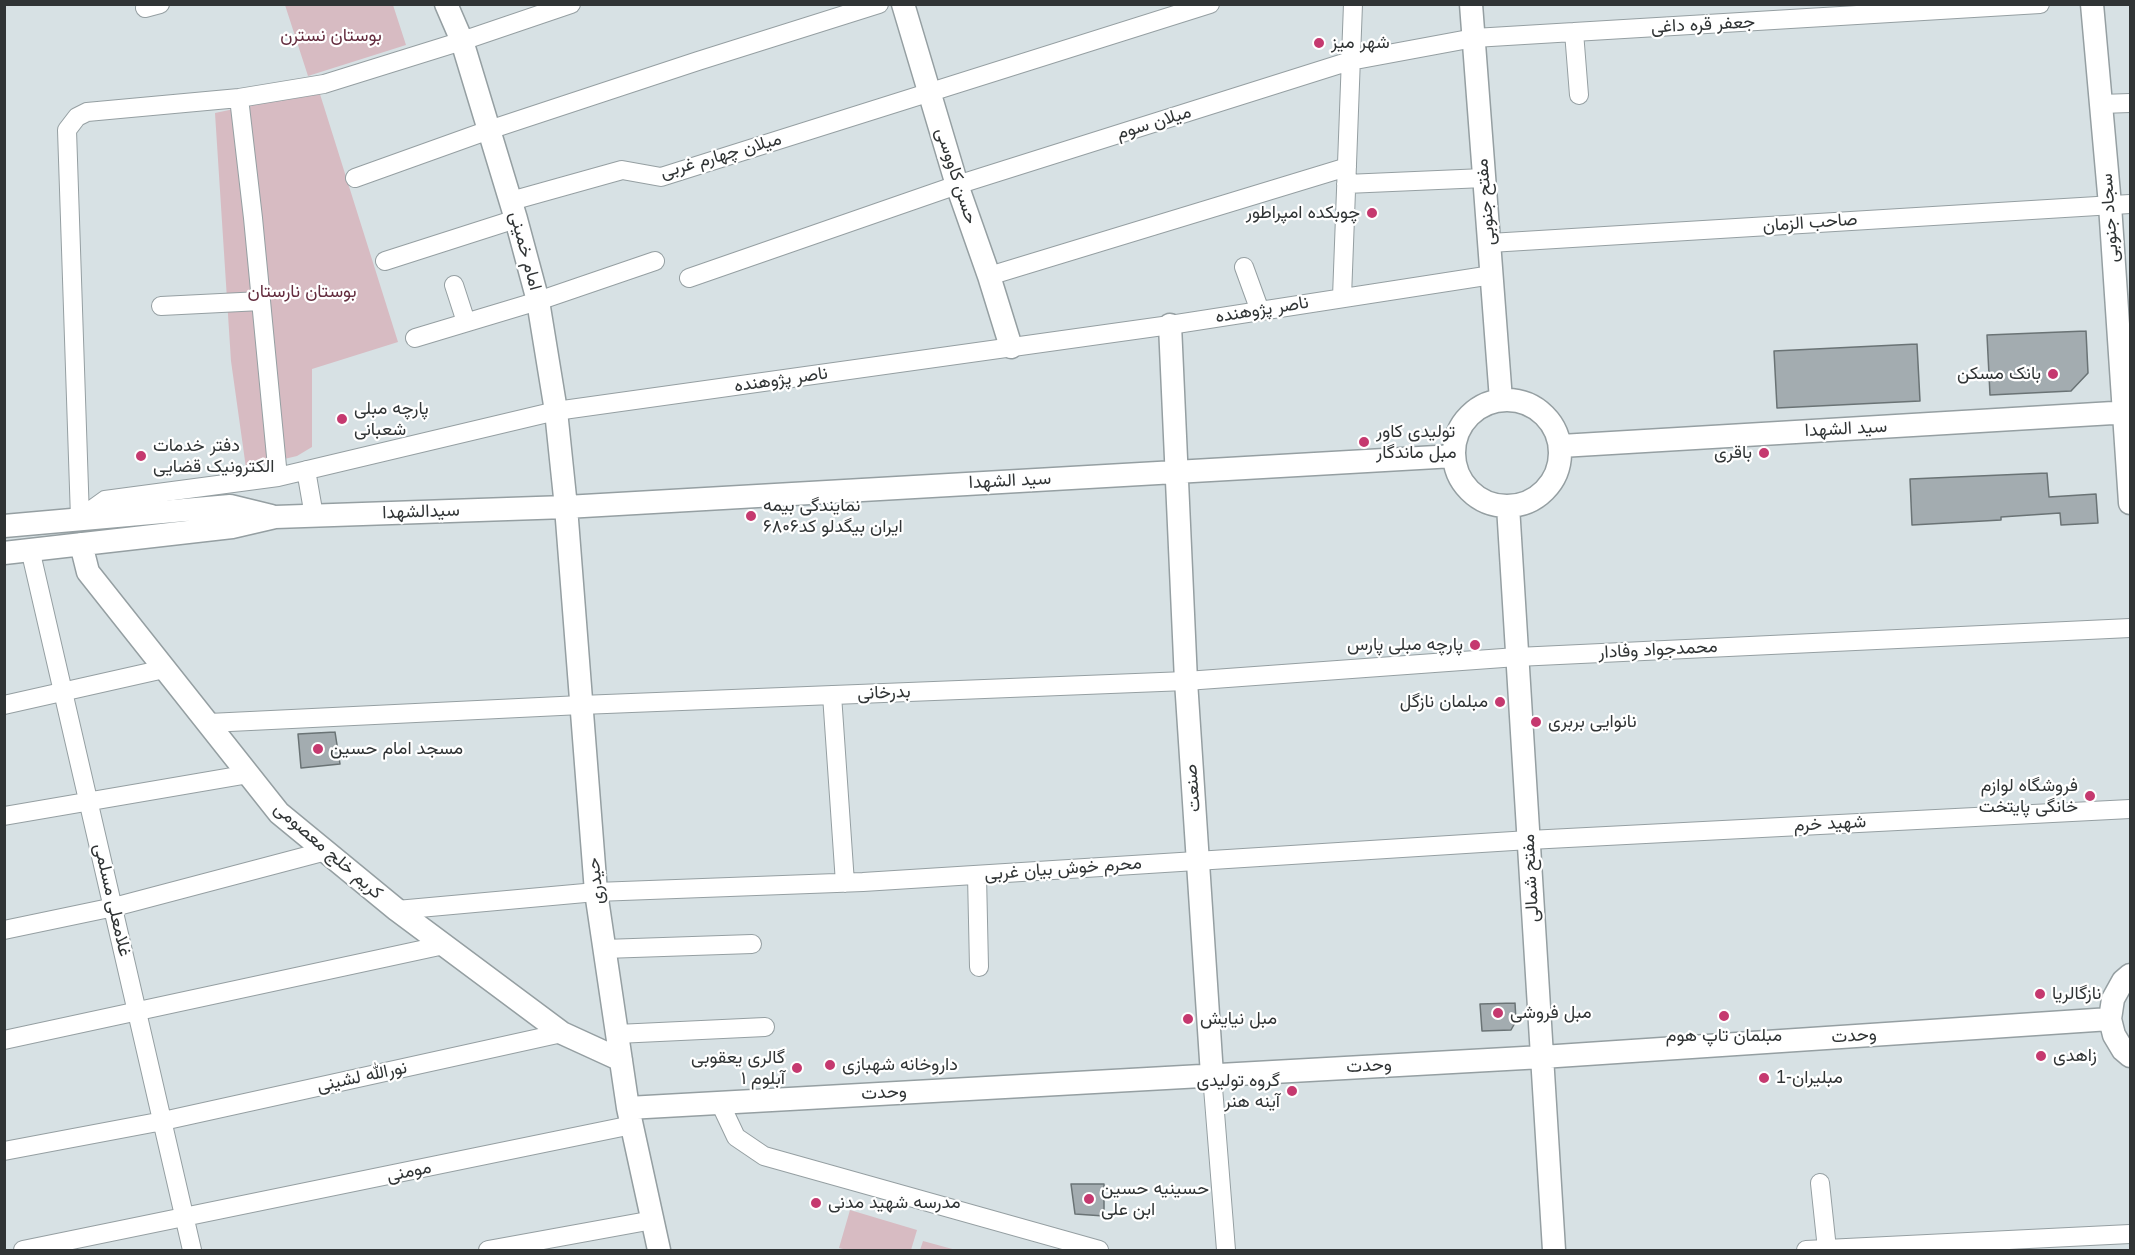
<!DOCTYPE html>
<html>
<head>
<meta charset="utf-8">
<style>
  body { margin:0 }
  #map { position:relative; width:2135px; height:1255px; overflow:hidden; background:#d7e1e4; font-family:Arial,sans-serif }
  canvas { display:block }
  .frame { position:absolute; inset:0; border:6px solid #303435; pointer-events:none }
</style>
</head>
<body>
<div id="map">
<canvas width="2135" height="1255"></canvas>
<div class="frame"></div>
</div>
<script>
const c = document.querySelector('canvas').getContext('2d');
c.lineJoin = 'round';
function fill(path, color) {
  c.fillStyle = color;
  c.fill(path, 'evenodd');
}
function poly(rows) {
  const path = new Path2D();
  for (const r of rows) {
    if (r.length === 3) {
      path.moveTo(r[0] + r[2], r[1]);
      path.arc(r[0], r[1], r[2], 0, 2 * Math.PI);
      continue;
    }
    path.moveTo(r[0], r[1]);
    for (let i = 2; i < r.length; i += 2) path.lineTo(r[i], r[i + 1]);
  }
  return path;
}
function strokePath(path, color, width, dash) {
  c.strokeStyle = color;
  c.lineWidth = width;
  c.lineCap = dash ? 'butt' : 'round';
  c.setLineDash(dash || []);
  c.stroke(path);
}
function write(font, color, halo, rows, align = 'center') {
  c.font = font + ' Arial,Vazirmatn,sans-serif';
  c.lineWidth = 4.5;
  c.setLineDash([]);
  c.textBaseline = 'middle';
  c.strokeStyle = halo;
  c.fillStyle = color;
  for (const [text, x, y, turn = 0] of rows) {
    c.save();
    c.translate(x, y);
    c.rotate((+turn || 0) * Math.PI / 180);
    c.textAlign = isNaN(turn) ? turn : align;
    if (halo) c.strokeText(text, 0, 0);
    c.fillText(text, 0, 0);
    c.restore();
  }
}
fill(poly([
  [285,5,393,5,406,45,308,76],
  [319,91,398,342,312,369,312,447,297,456,246,468,231,361,215,113],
  [850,1210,917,1230,911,1250,847,1250,839,1248],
  [923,1241,956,1250,920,1250]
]), '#d7bbc2');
const building = poly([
  [2086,331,2088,373,2071,391,1990,395,1987,335,2086,331],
  [1917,344,1920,401,1777,408,1774,351,1917,344],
  [2047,473,2049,497,2096,494,2098,523,2061,525,2060,513,2001,517,2001,520,1912,525,1910,479,2047,473],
  [335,732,340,764,301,768,298,734,335,732],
  [1515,1003,1516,1021,1511,1030,1482,1031,1480,1004,1515,1003],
  [1071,1184,1104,1184,1104,1216,1075,1214,1071,1184]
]);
fill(building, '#a3acb0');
strokePath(building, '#6a7375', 1.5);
const minor = poly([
  [145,8,160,4],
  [1574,32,1579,95],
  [239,98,253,218,278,477],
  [2101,104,2130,103],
  [355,178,489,130,698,61,879,4],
  [1346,184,1484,178],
  [511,201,622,170,661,177,1210,4],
  [1490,243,2130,204],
  [385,261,516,219],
  [1244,267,1260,311],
  [989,276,1347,167],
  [689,278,957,185,1350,61,1474,38,2040,4],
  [454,285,466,322],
  [1342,297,1353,4],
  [161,306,261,301],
  [415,338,538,301,655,261],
  [306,470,314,516],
  [80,518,105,500,278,477,556,411,1170,325,1492,275],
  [80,518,67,130,77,117,87,112,239,98,324,84,462,41,571,4],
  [30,549,192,1250],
  [832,695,845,883],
  [4,705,164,669],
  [209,723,581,705,1186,681,1517,657,2130,628],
  [4,816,249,774],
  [977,875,979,967],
  [397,910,596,892,863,882,1529,840,2130,809],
  [4,930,114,907,326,851],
  [604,949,752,944],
  [617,1034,765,1027],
  [4,1040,444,945],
  [1212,1075,1226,1250],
  [720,1103,736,1137,764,1156,1099,1250],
  [4,1151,163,1121,562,1033],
  [1820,1183,1827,1249],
  [23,1250,632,1125],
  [488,1250,653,1220],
  [1806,1250,2130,1234]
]);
const tertiary = poly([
  [446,4,462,41,516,219,538,301,556,411,566,507,596,892,628,1108,659,1250],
  [903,4,957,185,989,276,1011,347],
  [1471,4,1501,400],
  [2092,4,2110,205,2130,503],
  [1170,325,1186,681,1212,1075],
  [1507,453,53],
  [1561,446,2130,412],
  [1508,506,1554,1250],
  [4,526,230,506,271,516],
  [81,544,88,572,279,813,397,910,562,1033,621,1060],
  [4,553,232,527,275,517,566,507,1454,456],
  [2130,975,2123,981,2113,999,2110,1019,2114,1035,2123,1050,2130,1056],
  [628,1108,1542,1057,2110,1019]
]);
strokePath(minor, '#959fa2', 20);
strokePath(tertiary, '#959fa2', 25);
strokePath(minor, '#fff', 18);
strokePath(tertiary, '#fff', 22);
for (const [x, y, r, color] of [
  [1319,43,6,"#c5396f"],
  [1372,213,6,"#c5396f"],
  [2053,374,6,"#c5396f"],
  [342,419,6,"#c5396f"],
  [1364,442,6,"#c5396f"],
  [1764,453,6,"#c5396f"],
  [141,456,6,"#c5396f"],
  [751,516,6,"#c5396f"],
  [1475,645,6,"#c5396f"],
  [1500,702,6,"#c5396f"],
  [1536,722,6,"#c5396f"],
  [318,749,6,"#c5396f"],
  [2090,796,6,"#c5396f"],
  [2040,994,6,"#c5396f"],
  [1498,1013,6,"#c5396f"],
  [1724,1016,6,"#c5396f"],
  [1188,1019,6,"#c5396f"],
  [2041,1056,6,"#c5396f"],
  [830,1065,6,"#c5396f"],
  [797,1068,6,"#c5396f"],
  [1764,1078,6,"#c5396f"],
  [1292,1091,6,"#c5396f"],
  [1089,1199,6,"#c5396f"],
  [816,1203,6,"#c5396f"]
]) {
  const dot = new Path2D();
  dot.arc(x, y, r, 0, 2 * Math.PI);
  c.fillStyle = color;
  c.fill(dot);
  strokePath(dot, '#fff', 2);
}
write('18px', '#303435', '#fff', [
  ["جعفر قره داغی",1703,25,-3],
  ["میلان سوم",1154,123,-17],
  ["میلان چهارم غربی",721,156,-16],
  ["حسن کاووسی",956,176,72],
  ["مفتح جنوبی",1486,202,-95],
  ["سجاد جنوبی",2110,218,-94],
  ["صاحب الزمان",1810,223,-4],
  ["امام خمینی",525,251,75],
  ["ناصر پژوهنده",1262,310,-9],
  ["ناصر پژوهنده",781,380,-8],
  ["سید الشهدا",1846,429,-3],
  ["سید الشهدا",1010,481,-3],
  ["سیدالشهدا",421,512,-2],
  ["محمدجواد وفادار",1658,650,-3],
  ["بدرخانی",884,693,-2],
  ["صنعت",1193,788,-94],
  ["شهید خرم",1830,824,-3],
  ["کریم خلج معصومی",328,851,41],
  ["محرم خوش بیان غربی",1063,869,-4],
  ["مفتح شمالی",1531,878,-93],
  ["حیدری",596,881,-96],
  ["غلامعلی مسلمی",112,900,77],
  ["وحدت",1854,1036,-4],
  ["وحدت",1369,1066,-3],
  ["نورالله لشینی",362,1077,-12],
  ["وحدت",884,1093,-3],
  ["مومنی",409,1172,-12]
]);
write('18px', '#642d3f', '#fff', [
  ["بوستان نسترن",331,36],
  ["بوستان نارستان",302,292]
]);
write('18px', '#303435', '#fff', [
  ["شهر میز",1331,43],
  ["چوبکده امپراطور",1360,213,"right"],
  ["بانک مسکن",2041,374,"right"],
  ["پارچه مبلی",354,409],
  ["شعبانی",354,430],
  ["تولیدی کاور",1376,432],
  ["مبل ماندگار",1376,453],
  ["دفتر خدمات",153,446],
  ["الکترونیک قضایی",153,467],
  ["باقری",1752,453,"right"],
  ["نمایندگی بیمه",763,506],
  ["ایران بیگدلو کد۶۸۰۶",763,527],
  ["پارچه مبلی پارس",1463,645,"right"],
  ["مبلمان نازگل",1488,702,"right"],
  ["نانوایی بربری",1548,722],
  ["مسجد امام حسین",330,749],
  ["فروشگاه لوازم",2078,786,"right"],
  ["خانگی پایتخت",2078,807,"right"],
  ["نازگالریا",2052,994],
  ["مبل فروشی",1510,1013],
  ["مبل نیایش",1200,1019],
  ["مبلمان تاپ هوم",1724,1036,"center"],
  ["زاهدی",2053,1056],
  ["گالری یعقوبی",785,1058,"right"],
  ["آبلوم ۱",785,1079,"right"],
  ["داروخانه شهبازی",842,1065],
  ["مبلیران-1",1776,1078],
  ["گروه تولیدی",1280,1081,"right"],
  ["آینه هنر",1280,1102,"right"],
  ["حسینیه حسین",1101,1189],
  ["ابن علی",1101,1210],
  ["مدرسه شهید مدنی",828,1203]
], 'left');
</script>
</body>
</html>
